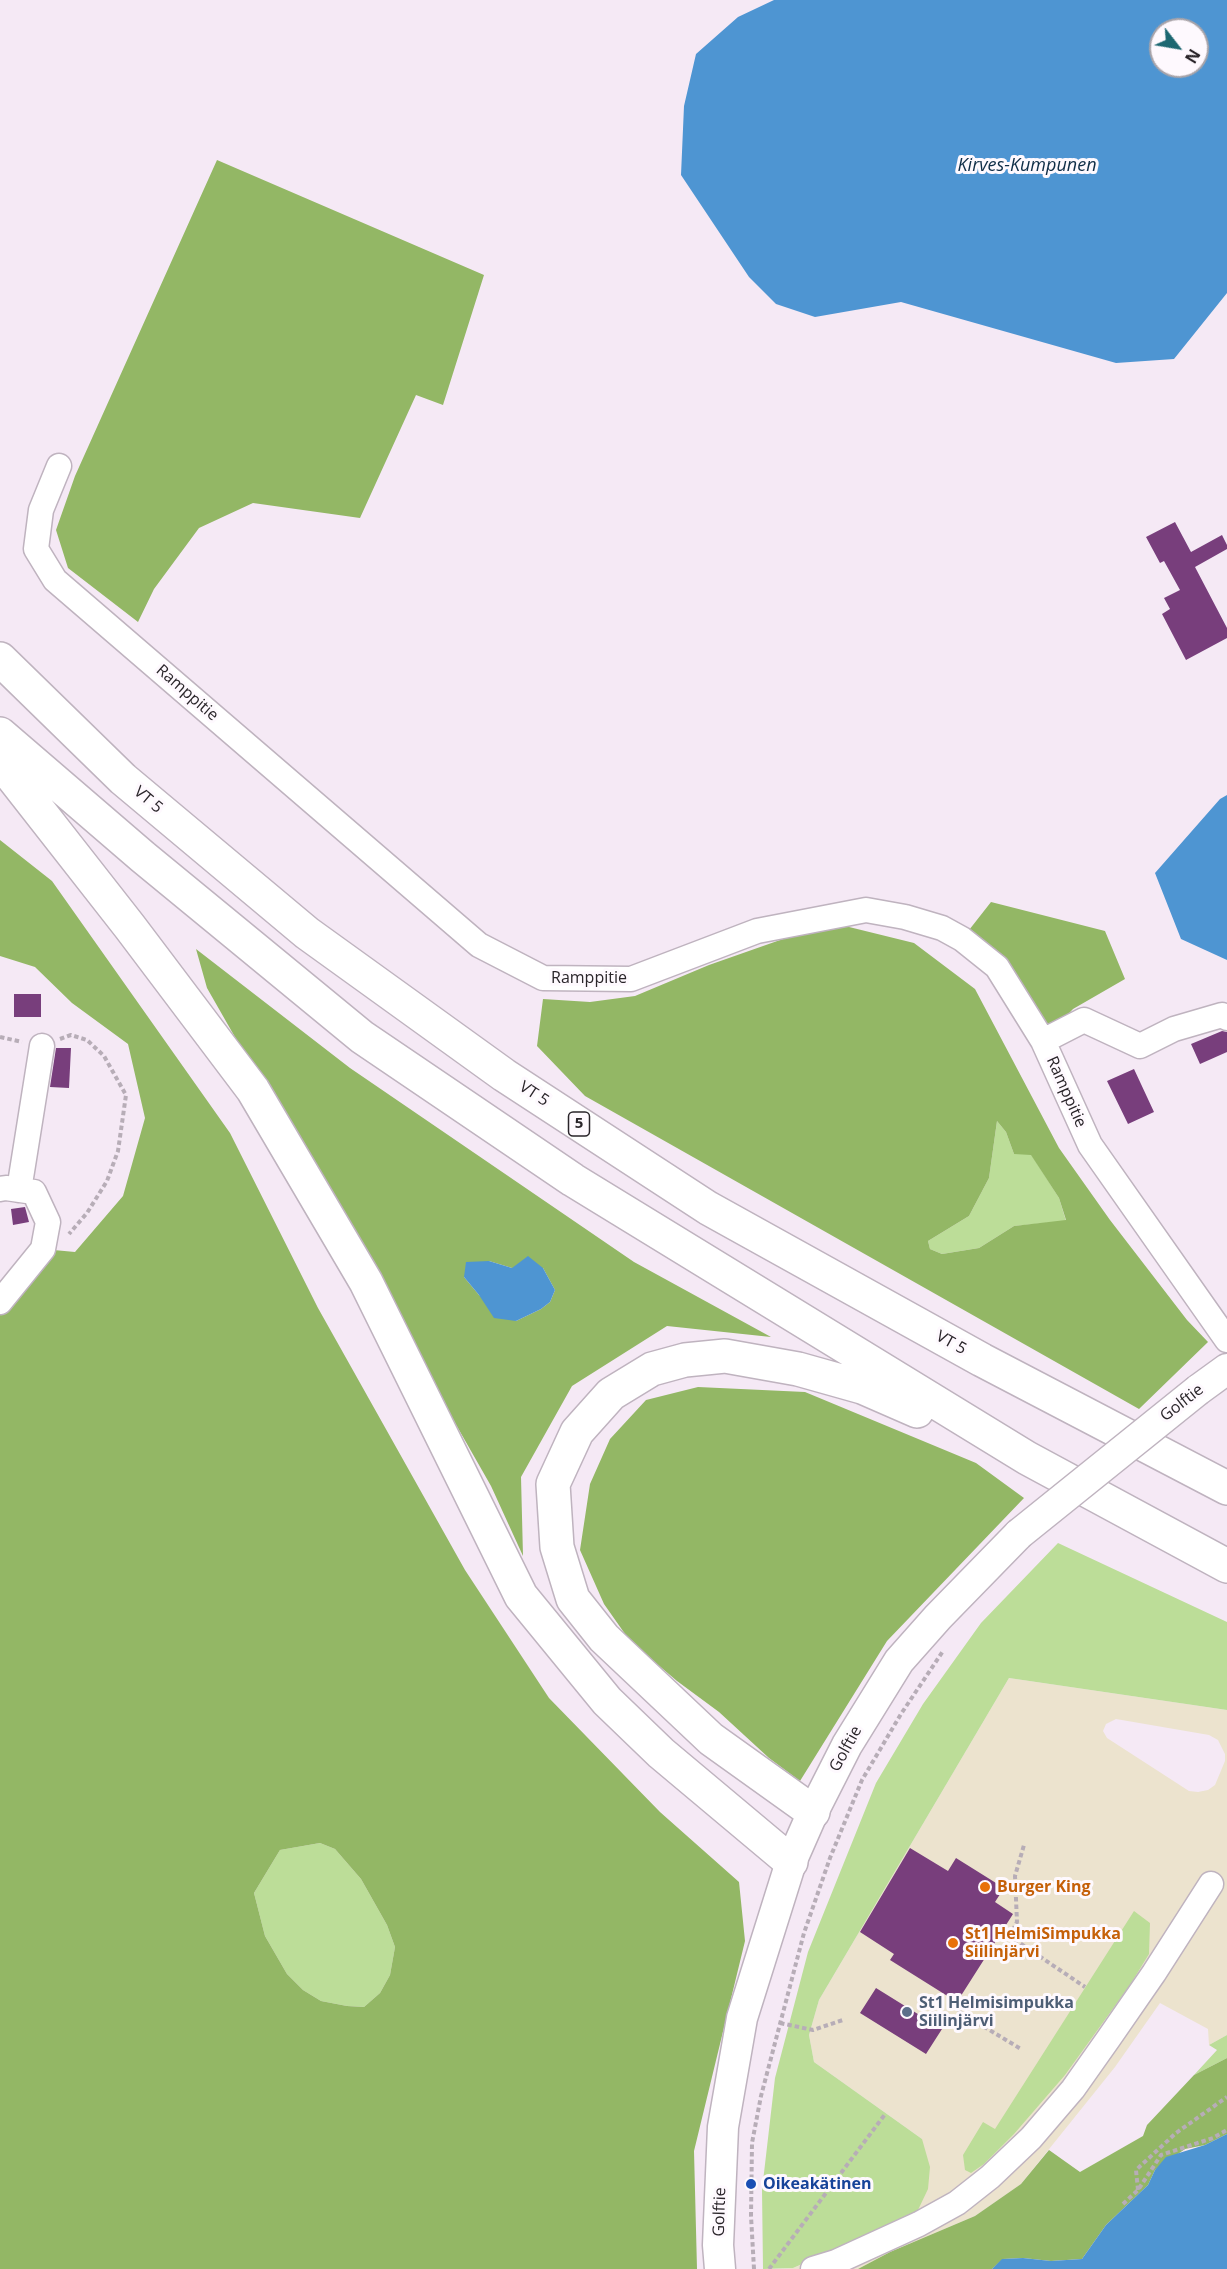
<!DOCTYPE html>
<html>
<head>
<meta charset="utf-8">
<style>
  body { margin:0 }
  #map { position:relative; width:1227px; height:2269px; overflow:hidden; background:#f5e9f5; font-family:"Open Sans",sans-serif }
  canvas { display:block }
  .north { position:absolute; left:1149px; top:18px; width:60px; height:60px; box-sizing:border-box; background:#fef9fe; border:2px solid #a9a4a9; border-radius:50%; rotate:121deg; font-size:16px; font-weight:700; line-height:24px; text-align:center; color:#2a252a }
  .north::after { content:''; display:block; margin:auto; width:21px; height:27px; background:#1c6771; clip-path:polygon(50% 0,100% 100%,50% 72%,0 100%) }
</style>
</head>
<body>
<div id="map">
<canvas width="1227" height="2269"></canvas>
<div class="north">N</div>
</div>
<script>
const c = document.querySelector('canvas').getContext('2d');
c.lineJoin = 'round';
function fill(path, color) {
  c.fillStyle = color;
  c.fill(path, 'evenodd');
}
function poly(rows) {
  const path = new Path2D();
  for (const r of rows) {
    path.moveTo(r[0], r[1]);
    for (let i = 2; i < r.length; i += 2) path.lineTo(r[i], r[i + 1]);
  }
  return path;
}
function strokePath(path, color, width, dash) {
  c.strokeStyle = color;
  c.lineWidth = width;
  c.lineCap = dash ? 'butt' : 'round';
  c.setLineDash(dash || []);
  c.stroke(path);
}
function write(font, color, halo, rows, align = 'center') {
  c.font = font + ' "Open Sans",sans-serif';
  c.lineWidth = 6;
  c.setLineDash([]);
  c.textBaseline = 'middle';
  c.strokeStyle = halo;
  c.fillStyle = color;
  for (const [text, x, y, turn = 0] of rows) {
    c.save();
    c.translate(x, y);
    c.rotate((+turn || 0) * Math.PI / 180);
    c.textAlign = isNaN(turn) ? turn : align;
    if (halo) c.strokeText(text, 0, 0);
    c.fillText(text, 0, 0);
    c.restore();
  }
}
fill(poly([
  [1009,1678,1227,1710,1227,2035,1209,2045,1208,2029,1160,2003,1115,2067,1021,2184,975,2216,890,2252,858,2269,777,2269,793,2268,901,2221,922,2139,814,2062,809,2035,819,2000],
  [1116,1719,1209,1735,1218,1740,1225,1754,1225,1761,1215,1785,1208,1790,1198,1792,1189,1791,1107,1738,1103,1731,1106,1724]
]), '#ece3ce');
fill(poly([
  [997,1121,1006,1132,1014,1154,1031,1154,1059,1198,1066,1221,1014,1226,979,1248,942,1254,930,1249,928,1241,969,1216,989,1178],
  [1058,1543,1227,1622,1227,1710,1009,1678,819,2000,809,2035,814,2062,922,2139,930,2167,928,2189,918,2210,901,2221,793,2268,763,2269,762,2190,775,2078,808,1952,876,1783,923,1704,981,1623],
  [320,1843,335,1849,361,1879,387,1925,395,1947,390,1975,380,1993,364,2007,347,2006,321,2001,303,1990,287,1974,265,1936,254,1893,280,1850],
  [1134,1911,1150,1923,1149,1954,1130,1985,1065,2075,1014,2134,984,2164,971,2173,965,2170,963,2155,983,2122,995,2129],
  [1227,2035,1227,2058,1194,2075,1217,2050,1209,2045]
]), '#bcdd98');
fill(poly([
  [217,160,484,275,443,405,416,395,360,518,253,503,199,528,154,589,138,622,68,568,56,530,75,476],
  [0,840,52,881,230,1133,318,1308,465,1570,549,1698,660,1812,739,1882,745,1941,694,2151,697,2269,0,2269,0,1302,43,1249,75,1252,123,1196,145,1118,128,1044,72,1003,35,967,0,956],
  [320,1843,335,1849,361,1879,387,1925,395,1947,390,1975,380,1993,364,2007,347,2006,321,2001,303,1990,287,1974,265,1936,254,1893,280,1850],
  [991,902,1105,931,1125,979,1073,1009,1043,1041,962,939],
  [845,926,914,943,975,989,1059,1148,1110,1220,1187,1320,1208,1342,1139,1409,585,1096,537,1046,543,999,590,1002,635,996,709,965,783,939],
  [997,1121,1006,1132,1014,1154,1031,1155,1059,1198,1066,1220,1014,1226,979,1248,942,1254,930,1249,928,1241,969,1216,989,1178],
  [196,949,350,1068,634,1262,771,1337,667,1326,572,1386,521,1477,523,1556,491,1486,207,988],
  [489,1261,512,1268,543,1268,555,1290,550,1302,541,1309,516,1321,479,1295,464,1277],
  [698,1387,805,1392,976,1463,1024,1498,887,1641,800,1781,769,1758,719,1712,677,1681,630,1641,604,1604,580,1550,590,1484,610,1439,646,1400],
  [1227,2058,1227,2134,1205,2145,1185,2149,1155,2170,1148,2185,1106,2225,1082,2259,1051,2261,1023,2258,1003,2259,992,2269,858,2269,890,2252,975,2216,1021,2184,1049,2150,1080,2172,1143,2136,1147,2125,1194,2075]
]), '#93b765');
fill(poly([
  [774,0,1227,0,1227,293,1174,359,1116,363,901,302,815,317,776,304,749,277,681,175,684,106,696,54,738,17],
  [1161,30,1197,30,1197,66,1161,66],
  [1227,795,1227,960,1181,939,1155,873,1220,799],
  [528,1256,543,1268,555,1290,550,1302,541,1309,516,1321,494,1318,479,1295,464,1277,466,1262,489,1261,512,1268],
  [1227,2134,1227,2269,992,2269,1002,2259,1023,2258,1051,2261,1082,2259,1106,2225,1148,2185,1155,2170,1166,2157,1205,2145]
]), '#4e95d2');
fill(poly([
  [1175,522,1191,552,1222,535,1227,545,1227,549,1195,567,1227,628,1227,638,1186,660,1162,614,1170,609,1164,598,1180,590,1164,561,1160,563,1146,537],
  [14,994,41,994,41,1017,14,1017],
  [1222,1031,1227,1032,1227,1052,1200,1064,1191,1044],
  [56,1048,71,1048,69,1088,50,1087],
  [1134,1069,1154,1112,1128,1124,1107,1081],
  [25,1207,29,1222,13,1225,11,1209],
  [910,1848,948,1871,956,1858,1004,1888,995,1902,1013,1914,957,2002,890,1960,894,1954,860,1932],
  [876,1988,942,2029,926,2054,860,2013]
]), '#783e7c');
const minor = poly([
  [59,466,41,510,36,549,55,580,479,945,543,978,631,979,757,931,866,910,905,917,942,928,962,939,997,967,1043,1041,1090,1145,1227,1340],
  [1043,1041,1084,1020,1140,1046,1174,1029,1222,1015,1227,1018],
  [0,1189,6,1188,34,1192,48,1222,43,1249,0,1302],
  [19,1190,42,1046],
  [813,2269,836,2262,919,2224,957,2203,990,2177,1031,2138,1073,2089,1109,2038,1154,1973,1211,1884]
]);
const tertiary = poly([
  [1198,1390,1227,1369],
  [720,2269,718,2245,723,2127,742,2018,791,1862,813,1812,847,1745,899,1661,938,1617,1019,1534]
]);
const motorway = poly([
  [0,659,123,779,307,933,504,1075,708,1208,982,1360,1227,1488],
  [0,734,143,857,362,1037,573,1180,1027,1458,1227,1566],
  [0,761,130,927,253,1090,366,1282,521,1596,607,1701,661,1753,791,1862],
  [813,1812,711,1739,604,1638,573,1599,557,1547,553,1484,577,1432,611,1394,652,1369,685,1360,725,1356,798,1369,862,1387,917,1411]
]);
strokePath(minor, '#bfb3bf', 27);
strokePath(tertiary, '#bfb3bf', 33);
strokePath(motorway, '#bfb3bf', 36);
strokePath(poly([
  [0,1037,22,1042],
  [60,1039,71,1035,87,1040,104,1056,126,1095,118,1151,107,1181,87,1213,69,1234],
  [1002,1931,1085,1987],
  [1009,1937,1017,1922,1015,1876,1024,1845],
  [958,2011,1021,2049],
  [780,2023,813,2030,843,2020],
  [1138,2190,1136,2170,1176,2133,1227,2097],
  [1123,2204,1138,2190,1161,2155,1213,2138,1227,2130],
  [754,2269,751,2216,752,2143,761,2096,804,1933,830,1858,862,1780,901,1714,943,1651],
  [769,2269,886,2113]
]), '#b7adb7', 4, [4.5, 3]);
strokePath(minor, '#fff', 24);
strokePath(tertiary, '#fff', 30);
strokePath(motorway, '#fff', 33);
const tertiaryBridge = poly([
  [1019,1534,1198,1390]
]);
strokePath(tertiaryBridge, '#bfb3bf', 33, []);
strokePath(tertiaryBridge, '#fff', 30);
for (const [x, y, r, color] of [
  [985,1887,6,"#e8710a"],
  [953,1943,6,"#e8710a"],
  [907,2012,6,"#5c6f8a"],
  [751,2184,6,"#1a4fb4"]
]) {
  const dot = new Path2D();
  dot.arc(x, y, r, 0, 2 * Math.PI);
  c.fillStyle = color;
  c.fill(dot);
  strokePath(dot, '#fef9fe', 2);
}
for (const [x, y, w] of [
  [579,1124,21]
]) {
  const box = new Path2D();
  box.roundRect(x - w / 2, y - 12, w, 24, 4.5);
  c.fillStyle = '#fef9fe';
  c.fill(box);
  strokePath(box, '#2a252a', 1.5);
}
write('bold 15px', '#2a252a', null, [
  ["5",579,1124]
]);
write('16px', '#2a252a', '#fef9fe', [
  ["Ramppitie",187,693,41],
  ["VT 5",148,800,40],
  ["Ramppitie",589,978],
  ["Ramppitie",1066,1092,66],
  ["VT 5",534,1094,33],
  ["VT 5",951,1343,29],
  ["Golftie",1182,1403,-38],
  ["Golftie",846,1749,-61],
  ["Golftie",720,2212,-88]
]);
write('bold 16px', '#c56008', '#fef9fe', [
  ["Burger King",997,1887],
  ["St1 HelmiSimpukka",965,1934],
  ["Siilinjärvi",965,1952]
], 'left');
write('bold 16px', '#4e5e75', '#fef9fe', [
  ["St1 Helmisimpukka",919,2003],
  ["Siilinjärvi",919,2021]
], 'left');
write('bold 16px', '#164399', '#fef9fe', [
  ["Oikeakätinen",763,2184]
], 'left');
write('italic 18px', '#0f2d47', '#fef9fe', [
  ["Kirves-Kumpunen",1027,166]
]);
</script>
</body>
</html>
